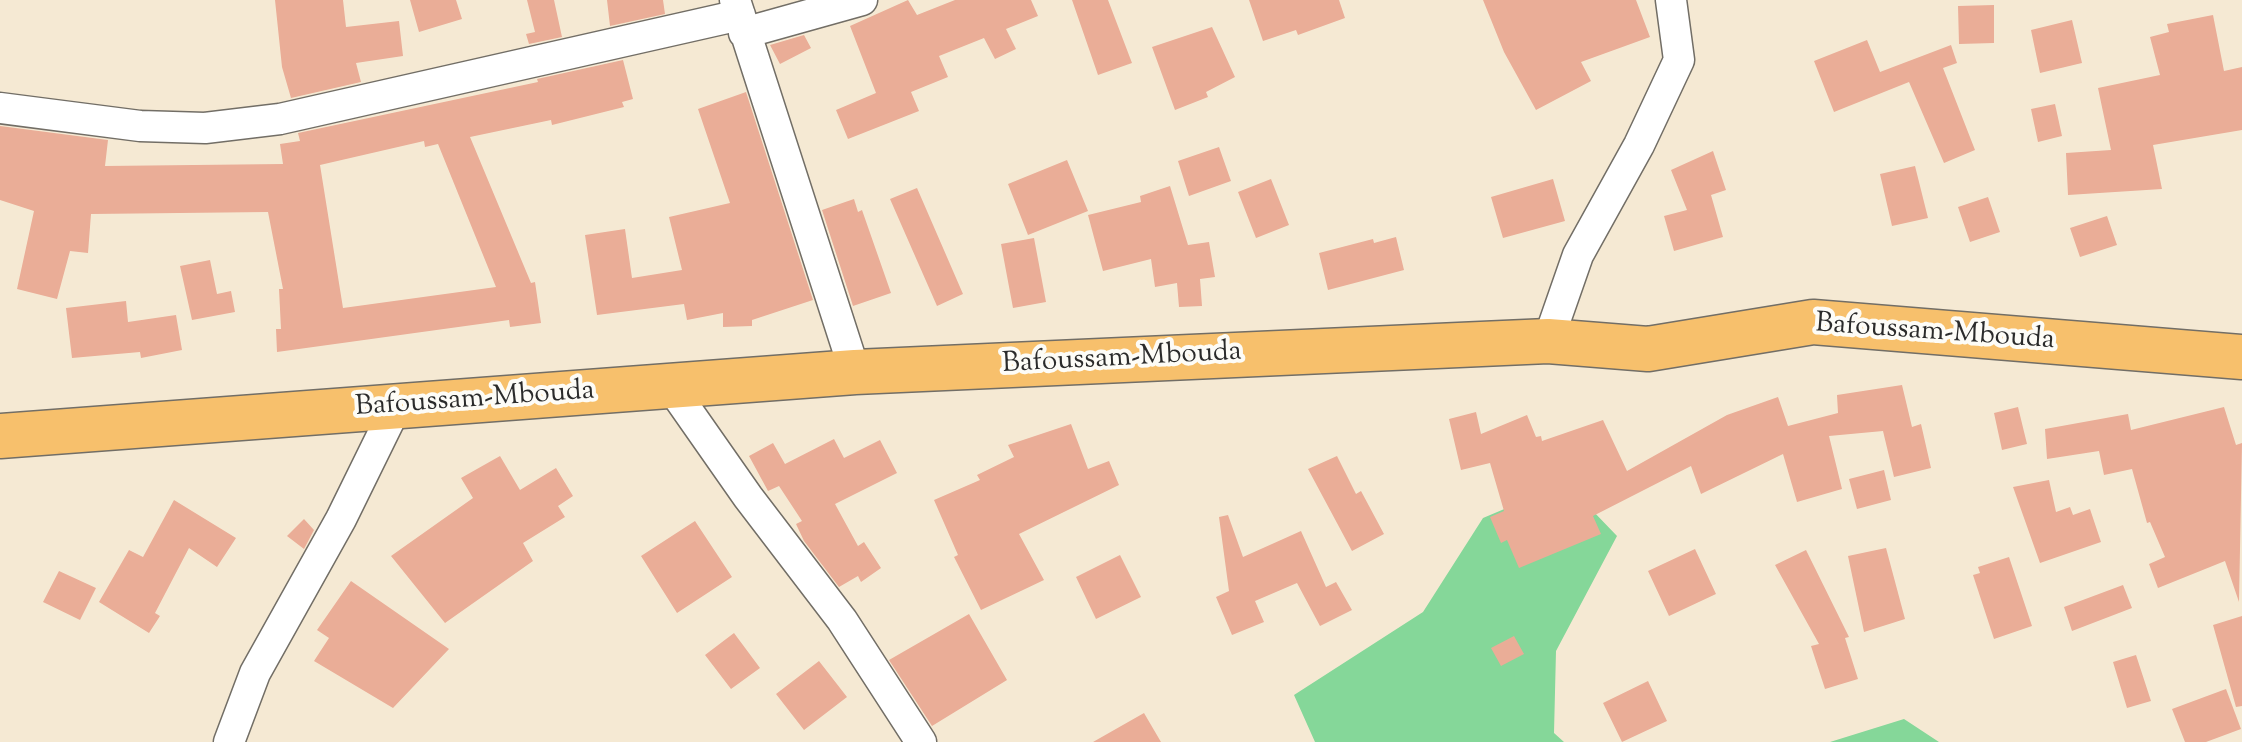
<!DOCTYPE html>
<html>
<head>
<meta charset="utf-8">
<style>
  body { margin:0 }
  canvas { display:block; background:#f5e9d3 }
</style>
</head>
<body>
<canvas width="2242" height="742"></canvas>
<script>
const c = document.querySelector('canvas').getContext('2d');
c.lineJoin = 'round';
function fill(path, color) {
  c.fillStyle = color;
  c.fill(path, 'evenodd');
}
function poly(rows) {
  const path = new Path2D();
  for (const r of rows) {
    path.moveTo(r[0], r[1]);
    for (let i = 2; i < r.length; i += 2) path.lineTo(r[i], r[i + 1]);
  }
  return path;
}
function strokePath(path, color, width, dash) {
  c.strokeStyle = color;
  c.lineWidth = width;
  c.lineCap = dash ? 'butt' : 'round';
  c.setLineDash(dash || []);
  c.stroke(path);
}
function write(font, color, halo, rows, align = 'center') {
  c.font = font + ' "Sorts Mill Goudy",serif';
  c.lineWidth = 8;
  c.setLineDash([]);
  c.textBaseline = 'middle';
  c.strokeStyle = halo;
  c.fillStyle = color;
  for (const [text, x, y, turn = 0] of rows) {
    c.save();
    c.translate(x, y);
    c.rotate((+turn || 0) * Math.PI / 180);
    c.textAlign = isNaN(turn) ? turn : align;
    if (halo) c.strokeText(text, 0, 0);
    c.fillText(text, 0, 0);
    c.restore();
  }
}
fill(poly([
  [1566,483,1617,536,1556,651,1554,733,1564,742,1315,742,1294,695,1423,612,1483,518],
  [1904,719,1939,742,1830,742]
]), '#85d799');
fill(poly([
  [275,0,343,0,346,27,399,21,403,56,356,63,361,82,291,98,282,67],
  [410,0,456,0,462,19,419,32],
  [527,0,554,0,562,37,529,44,526,34,535,32],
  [607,0,663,0,665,14,610,26],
  [908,0,917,15,955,0,1031,0,1038,16,1006,29,1016,49,995,59,984,38,939,56,948,77,911,92,919,111,848,139,836,110,876,93,850,26],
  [1072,0,1108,0,1132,63,1098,75],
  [1249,0,1339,0,1345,18,1298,35,1296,30,1263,41],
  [1483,0,1636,0,1650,37,1581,62,1591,81,1536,110,1504,52],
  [1994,5,1994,43,1959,44,1958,6],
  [2213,15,2224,71,2242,67,2242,130,2153,145,2162,189,2068,195,2066,153,2111,150,2098,88,2160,75,2150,37,2169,32,2167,24],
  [2072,20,2082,63,2040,73,2031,30],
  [1212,27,1235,77,1206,92,1208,97,1175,110,1152,47],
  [804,35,811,48,780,64,770,45],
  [1867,40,1880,72,1951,45,1957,63,1943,68,1975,150,1944,163,1909,82,1834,112,1814,61],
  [623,60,633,99,622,102,624,107,552,125,551,120,470,137,531,283,535,282,541,323,510,327,509,320,277,352,276,329,281,329,279,289,283,289,268,212,91,214,88,253,70,251,57,299,17,289,34,211,0,200,0,126,108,140,105,166,283,164,280,144,300,141,298,133,538,82,537,79],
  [424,141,425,147,438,144,496,287,343,308,320,165],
  [746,92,813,300,752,320,752,326,723,327,723,313,687,320,684,304,597,315,585,235,625,229,632,278,682,270,669,217,730,203,698,109],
  [2055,104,2062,136,2038,142,2031,109],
  [1219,147,1231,181,1189,196,1178,161],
  [1713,151,1726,190,1711,195,1723,237,1674,251,1664,216,1687,210,1671,170],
  [1067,160,1088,211,1028,235,1008,184],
  [1915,166,1928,218,1892,226,1880,174],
  [1271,179,1289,225,1256,238,1238,192],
  [1553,179,1565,221,1503,238,1491,197],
  [1170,186,1188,245,1209,242,1215,277,1200,279,1202,306,1179,307,1177,283,1155,287,1151,259,1103,271,1088,215,1141,202,1140,196],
  [917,188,963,294,937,306,890,199],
  [1988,197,2000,232,1970,242,1958,207],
  [854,199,858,212,862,210,891,293,853,306,822,210],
  [2107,216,2117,245,2080,257,2070,228],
  [1396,237,1404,270,1328,290,1319,253,1373,239,1374,243],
  [1034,238,1046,302,1013,308,1001,244],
  [210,260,217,294,231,291,235,312,192,320,180,266],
  [126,301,128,322,176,315,182,350,141,358,140,352,72,358,66,308],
  [1902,385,1912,427,1921,424,1931,468,1894,477,1883,431,1829,436,1842,489,1797,502,1783,454,1701,494,1691,466,1593,516,1601,534,1519,568,1507,540,1501,543,1490,517,1504,511,1490,463,1461,470,1449,419,1476,412,1481,434,1527,415,1536,437,1541,436,1542,441,1603,420,1627,471,1727,415,1778,397,1788,426,1838,413,1837,395],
  [2018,407,2027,444,2002,450,1994,413],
  [2224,407,2236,445,2242,443,2239,602,2225,561,2158,588,2149,564,2165,557,2150,522,2147,523,2132,469,2104,475,2099,451,2047,459,2045,429,2128,414,2131,430],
  [1071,424,1088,469,1109,461,1119,485,1019,534,1044,580,981,610,954,557,958,555,934,500,980,480,977,475,1014,457,1008,445],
  [834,439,844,458,880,440,897,473,835,504,858,546,864,542,881,568,861,582,858,576,839,587,804,541,796,524,802,521,779,486,768,491,749,456,773,443,785,464],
  [500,456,520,490,556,468,573,496,558,506,565,517,523,543,533,561,445,623,391,556,473,498,461,478],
  [1337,456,1356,494,1361,491,1384,534,1352,551,1308,469],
  [1884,470,1891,500,1857,509,1849,479],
  [2049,480,2056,512,2070,507,2073,515,2090,509,2101,542,2040,563,2013,487],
  [174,500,236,538,217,567,189,548,155,613,160,616,149,633,99,602,129,550,143,557],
  [1228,515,1243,557,1301,531,1326,587,1336,582,1352,610,1320,626,1297,583,1255,601,1264,622,1232,635,1216,597,1229,591,1219,517],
  [304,519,314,530,304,549,287,536],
  [695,521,732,577,677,613,641,556],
  [1886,548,1905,619,1864,632,1848,556],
  [1695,549,1716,594,1669,616,1648,571],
  [1806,550,1849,637,1845,638,1858,679,1825,689,1811,646,1819,644,1775,565],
  [1120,555,1141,597,1096,619,1076,577],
  [2009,557,2032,626,1994,639,1973,575,1980,573,1978,567],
  [59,571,96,588,80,620,43,602],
  [351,581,449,649,393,708,314,661,329,638,317,630],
  [2123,585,2132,608,2072,631,2064,607],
  [969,614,1007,680,932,726,889,660],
  [2242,616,2242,706,2236,707,2213,625],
  [734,633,760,668,731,689,705,655],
  [1514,636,1524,654,1501,666,1491,648],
  [2136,655,2151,701,2127,708,2113,662],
  [819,661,847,697,804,730,776,694],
  [1648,681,1667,721,1622,742,1603,703],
  [2226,689,2241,729,2206,742,2185,742,2172,709],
  [1144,713,1161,742,1093,742]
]), '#eaad97');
const minor = poly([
  [735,0,855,372],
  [744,33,862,0],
  [0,108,140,126,205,128,280,119,740,15],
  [1548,341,1578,255,1639,145,1679,60,1671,0],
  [671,387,748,497,842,620,921,742],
  [229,742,255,673,341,519,396,407]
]);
const highway = poly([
  [0,436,855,372,1548,341,1648,349,1813,322,2242,357]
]);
strokePath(minor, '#726e66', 33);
strokePath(highway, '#726e66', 47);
strokePath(minor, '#fff', 30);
strokePath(highway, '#f7c06c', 44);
write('28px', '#2b2b2b', '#fdfcf7', [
  ["Bafoussam-Mbouda",1935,334,4],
  ["Bafoussam-Mbouda",1122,360,-3],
  ["Bafoussam-Mbouda",475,401,-4]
]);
</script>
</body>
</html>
